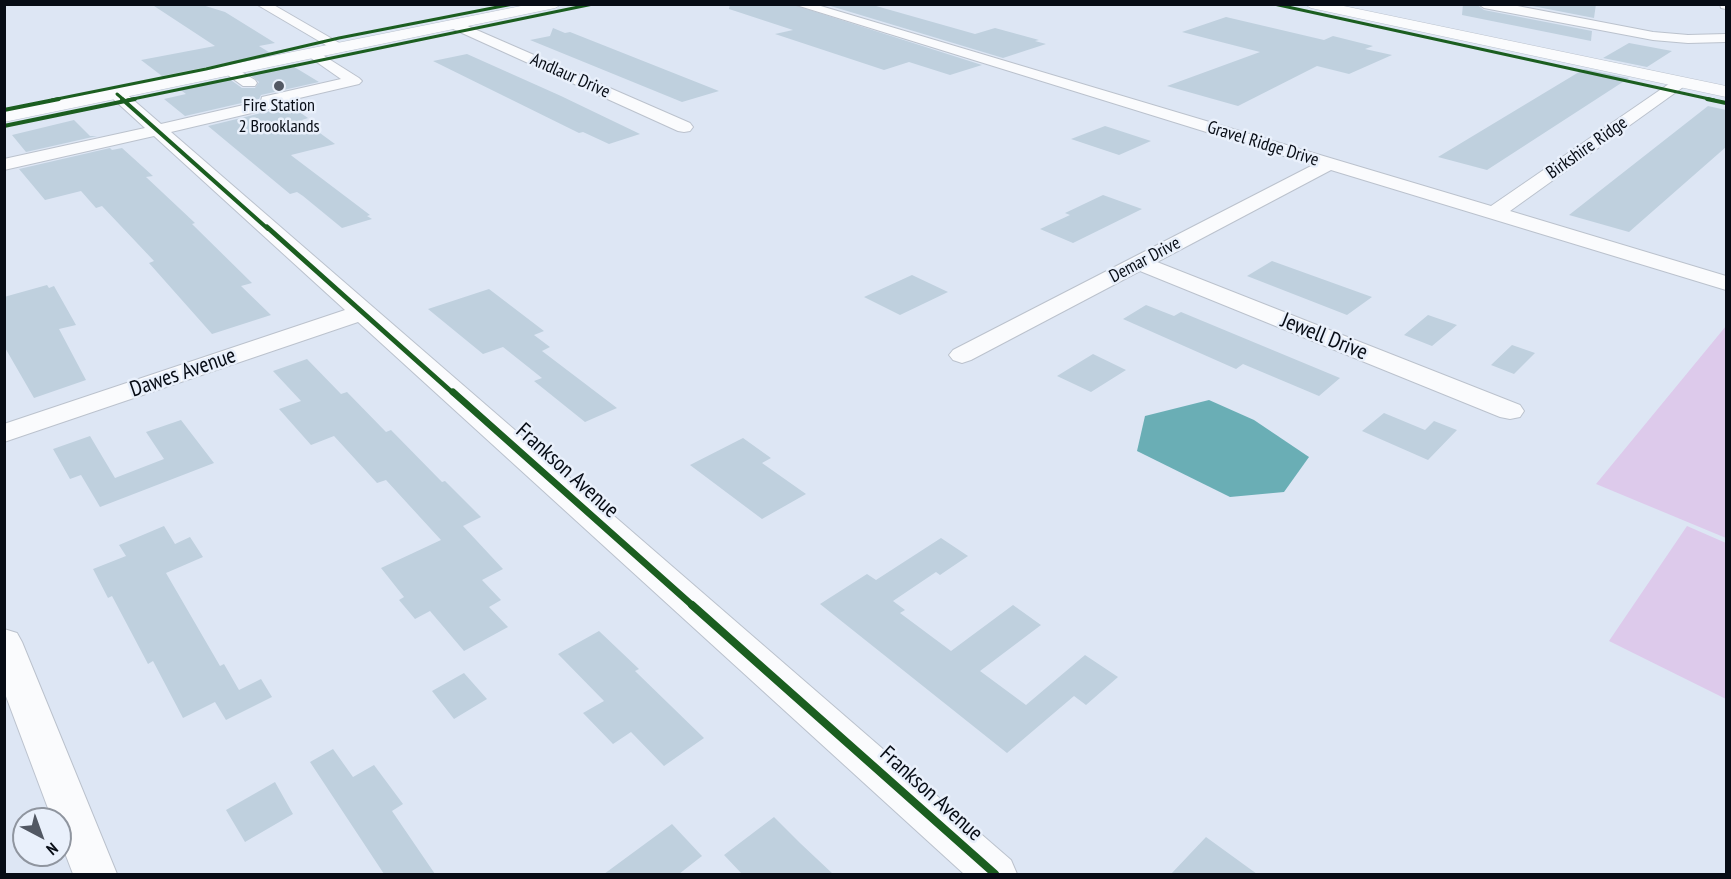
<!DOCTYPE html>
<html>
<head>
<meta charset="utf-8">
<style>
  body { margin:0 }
  #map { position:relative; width:1731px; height:879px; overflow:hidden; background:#dde6f4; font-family:"PT Sans Narrow",sans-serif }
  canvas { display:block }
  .frame { position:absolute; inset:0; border:6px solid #070c15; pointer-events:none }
  .north { position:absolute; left:12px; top:807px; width:60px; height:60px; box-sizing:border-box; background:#e9f0fb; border:2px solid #8f959f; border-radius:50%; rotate:139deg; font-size:16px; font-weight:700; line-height:24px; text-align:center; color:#070c15 }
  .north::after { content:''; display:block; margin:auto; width:21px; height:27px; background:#525863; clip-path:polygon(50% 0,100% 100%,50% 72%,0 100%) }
</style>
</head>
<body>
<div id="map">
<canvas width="1731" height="879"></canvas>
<div class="frame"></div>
<div class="north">N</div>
</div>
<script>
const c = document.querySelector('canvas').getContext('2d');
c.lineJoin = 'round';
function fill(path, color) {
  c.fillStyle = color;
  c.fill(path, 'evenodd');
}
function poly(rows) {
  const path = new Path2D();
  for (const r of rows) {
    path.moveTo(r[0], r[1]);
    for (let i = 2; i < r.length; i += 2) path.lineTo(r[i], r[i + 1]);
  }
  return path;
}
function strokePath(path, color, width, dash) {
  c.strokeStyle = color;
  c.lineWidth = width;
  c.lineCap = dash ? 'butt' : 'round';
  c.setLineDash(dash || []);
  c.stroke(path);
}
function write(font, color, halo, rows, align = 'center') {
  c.font = font + ' "PT Sans Narrow",sans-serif';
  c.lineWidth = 5;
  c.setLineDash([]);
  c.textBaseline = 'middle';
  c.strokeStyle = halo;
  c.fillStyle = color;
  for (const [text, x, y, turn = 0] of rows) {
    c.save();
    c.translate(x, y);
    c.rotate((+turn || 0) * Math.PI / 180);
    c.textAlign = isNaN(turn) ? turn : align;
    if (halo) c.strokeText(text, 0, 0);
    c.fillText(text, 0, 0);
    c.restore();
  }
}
fill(poly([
  [1726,326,1726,538,1596,484],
  [1687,526,1726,543,1726,699,1609,641]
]), '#ddcaeb');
fill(poly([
  [1209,400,1254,420,1309,457,1284,492,1230,497,1137,451,1145,416]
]), '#6aaeb5');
fill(poly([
  [151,4,199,4,225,12,275,43,259,46,272,54,162,76,141,60,215,46],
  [730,4,791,4,982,65,950,75,909,62,884,70,775,34,793,30,729,9],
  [824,4,869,4,975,34,995,28,1039,40,1035,41,1046,44,1003,58],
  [1463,4,1476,4,1484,10,1592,31,1591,41,1462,15],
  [1522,4,1596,4,1594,18],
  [1226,17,1324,40,1333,36,1373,46,1365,49,1392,55,1349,74,1317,66,1238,106,1167,86,1260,52,1182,32],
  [553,28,565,33,570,32,719,91,682,102,530,40,550,36],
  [1629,43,1672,51,1647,67,1603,58],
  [467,54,561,96,640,134,609,144,583,132,579,133,433,61],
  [291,65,319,82,261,95,259,99,185,116,164,99,186,94,178,88,228,78,242,88,255,88,259,82,249,74],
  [1584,69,1629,78,1487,170,1438,157],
  [286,103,308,118,302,120,335,144,291,155,292,156,370,215,367,216,372,219,342,228,303,196,297,192,290,194,208,126,278,109,280,105],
  [1708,106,1726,110,1726,147,1629,232,1569,215],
  [74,120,90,136,97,136,26,152,12,135],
  [1105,126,1151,141,1119,155,1071,139],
  [110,148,112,150,122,148,153,176,146,177,195,223,192,224,252,283,241,286,271,315,212,334,149,263,154,261,102,206,96,208,81,191,45,200,19,169],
  [1103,195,1142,209,1073,243,1040,229,1070,215,1065,213],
  [1272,261,1372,297,1347,315,1247,276],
  [912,275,948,292,900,315,864,297],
  [47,285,49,288,54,286,76,325,59,329,86,380,34,398,4,346,4,297],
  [489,289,544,331,534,335,550,347,542,351,617,408,585,422,534,381,542,378,503,347,483,354,428,309],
  [1146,305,1174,316,1181,312,1340,378,1319,396,1243,364,1236,369,1123,319],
  [1428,315,1457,325,1432,346,1404,335],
  [1512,345,1535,353,1514,374,1491,365],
  [1093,354,1126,370,1091,392,1057,376],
  [307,359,341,394,347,392,386,432,391,430,442,482,445,481,481,517,463,526,503,569,482,580,501,600,489,607,508,627,464,651,430,611,415,619,399,600,404,597,381,568,441,540,386,480,377,483,334,436,311,445,279,409,301,401,273,371],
  [1384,413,1425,430,1434,421,1457,430,1428,460,1362,431],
  [181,420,214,463,100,507,81,475,70,479,53,449,90,436,115,478,164,459,146,432],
  [743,438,771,458,762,463,806,494,762,519,690,465],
  [164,526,175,544,190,537,203,557,166,573,220,666,224,664,239,690,261,679,272,697,226,720,215,702,183,718,153,661,148,664,112,596,108,598,93,569,126,556,119,545],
  [941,538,968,556,940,575,936,572,893,601,905,610,900,613,951,651,1013,605,1041,625,980,671,1026,705,1085,655,1118,677,1086,705,1074,696,1007,753,820,604,867,574,876,580],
  [599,631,639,669,635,671,704,738,664,766,631,732,613,744,583,713,604,701,558,654],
  [464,673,487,699,454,719,432,691],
  [333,749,353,777,374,765,403,804,392,811,435,874,384,874,310,762],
  [275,782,293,814,245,842,226,810],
  [774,817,800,843,833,874,742,874,724,855],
  [672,824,702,856,679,874,604,874],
  [1206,837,1257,874,1171,874]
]), '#bfd0de');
const minor = poly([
  [256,4,272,4,348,48,346,51,336,51,256,4],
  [793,4,814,4,1491,206,1676,79,1686,79,1689,82,1686,85,1510,211,1726,276,1726,290,1331,170,1157,262,1520,405,1524,411,1520,417,1510,419,1500,417,1140,271,971,360,962,363,953,360,949,355,953,350,1313,165,793,4],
  [1478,4,1507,4,1653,32,1688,35,1726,34,1726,42,1688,43,1653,40,1484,8,1478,4],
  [1720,4,1726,4,1726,9,1721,8,1720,4],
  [456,21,690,123,693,127,690,131,684,132,678,131,451,28,449,25,451,22,456,21],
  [313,49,359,78,362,81,359,84,278,103,277,107,171,132,1011,860,1017,874,964,874,358,322,4,442,4,424,345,310,154,136,4,170,4,159,145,128,111,97,109,94,111,91,123,91,161,124,261,101,262,97,341,79,308,56,306,53,313,49],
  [230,65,255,80,257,83,255,86,243,86,225,73,222,70,225,67,230,65],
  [4,629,17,633,22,642,117,874,73,874,60,840,60,819,52,819,4,691,4,629]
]);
const major = poly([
  [531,4,562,4,555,8,4,122,4,110,531,4],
  [1304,4,1334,4,1726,86,1726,97,1311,8,1304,4]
]);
strokePath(minor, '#bbc2cd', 2);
strokePath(major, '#bbc2cd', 1);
fill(minor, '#fafbfd');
fill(major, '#fafbfd');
strokePath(poly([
  [1274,4,1714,100],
  [117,94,124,100],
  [52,100,206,69,339,38,513,4],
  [128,100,593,4]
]), '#1b5e20', 3);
strokePath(poly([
  [122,99,268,229],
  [1707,99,1726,103],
  [4,110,59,99],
  [4,126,135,99]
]), '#1b5e20', 4);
strokePath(poly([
  [267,227,454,394]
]), '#1b5e20', 5);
strokePath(poly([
  [453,392,693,606]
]), '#1b5e20', 7);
strokePath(poly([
  [692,605,995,874]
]), '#1b5e20', 8);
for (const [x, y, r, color] of [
  [279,86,6,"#525863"]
]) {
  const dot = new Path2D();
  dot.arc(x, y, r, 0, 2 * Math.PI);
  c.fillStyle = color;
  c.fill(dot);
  strokePath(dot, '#e9f0fb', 2);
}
write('18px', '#070c15', '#e9f0fb', [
  ["Andlaur Drive",570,76,24],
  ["Gravel Ridge Drive",1263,144,17],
  ["Birkshire Ridge",1587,148,-35],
  ["Demar Drive",1145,260,-28]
]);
write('18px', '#070c15', '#e9f0fb', [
  ["Fire Station",279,106],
  ["2 Brooklands",279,127]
]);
write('22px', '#070c15', '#e9f0fb', [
  ["Jewell Drive",1324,337,22],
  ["Dawes Avenue",183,373,-19],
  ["Frankson Avenue",567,471,42],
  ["Frankson Avenue",931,794,42]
]);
</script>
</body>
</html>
